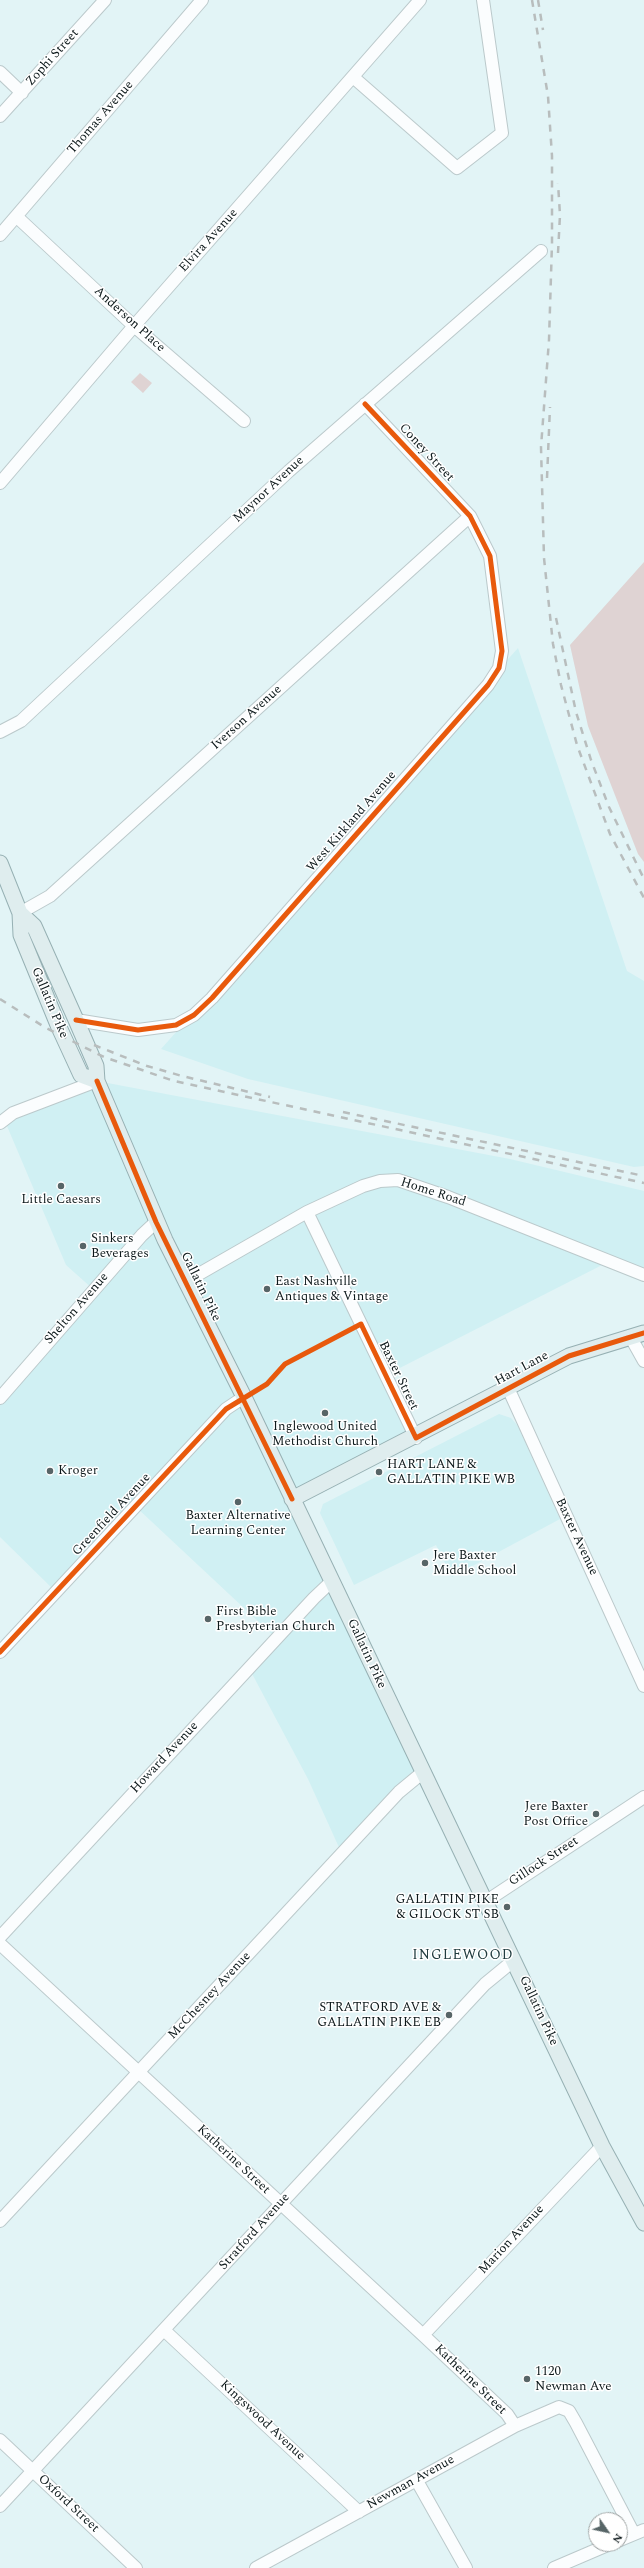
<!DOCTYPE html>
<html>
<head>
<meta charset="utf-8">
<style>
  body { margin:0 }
  #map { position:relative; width:644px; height:2568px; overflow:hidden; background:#e2f4f6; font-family:Spectral,serif }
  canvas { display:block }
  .north { position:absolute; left:588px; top:2512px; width:40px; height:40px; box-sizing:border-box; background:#fff; border:1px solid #9ea3a3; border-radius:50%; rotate:124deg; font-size:11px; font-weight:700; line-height:16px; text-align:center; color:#0c181a }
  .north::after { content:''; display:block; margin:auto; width:14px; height:18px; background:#576567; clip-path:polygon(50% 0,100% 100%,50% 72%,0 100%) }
</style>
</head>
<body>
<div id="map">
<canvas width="644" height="2568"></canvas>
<div class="north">N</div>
</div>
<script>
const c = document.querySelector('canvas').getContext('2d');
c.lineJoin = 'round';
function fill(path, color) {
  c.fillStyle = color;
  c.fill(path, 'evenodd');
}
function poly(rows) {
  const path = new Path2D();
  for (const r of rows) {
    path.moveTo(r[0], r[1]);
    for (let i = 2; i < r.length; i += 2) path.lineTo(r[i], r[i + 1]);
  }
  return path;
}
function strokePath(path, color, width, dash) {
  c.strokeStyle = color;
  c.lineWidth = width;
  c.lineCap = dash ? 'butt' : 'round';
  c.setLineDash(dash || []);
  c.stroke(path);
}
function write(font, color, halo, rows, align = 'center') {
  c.font = font + ' Spectral,serif';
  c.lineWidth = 3;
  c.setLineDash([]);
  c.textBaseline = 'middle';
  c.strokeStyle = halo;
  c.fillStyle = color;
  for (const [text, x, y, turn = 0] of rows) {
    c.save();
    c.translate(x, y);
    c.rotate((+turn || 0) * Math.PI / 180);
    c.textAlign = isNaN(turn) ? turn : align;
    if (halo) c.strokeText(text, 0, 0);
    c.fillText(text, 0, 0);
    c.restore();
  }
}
fill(poly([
  [518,648,627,971,644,981,644,1166,634,1167,248,1079,161,1049],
  [97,1081,510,1159,644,1191,644,1275,610,1261,386,1375,416,1438,292,1499,422,1773,342,1854,308,1779,249,1668,276,1638,136,1507,56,1592,0,1537,0,1398,94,1290,66,1265,4,1119],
  [499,1414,511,1418,518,1426,560,1519,452,1577,436,1545,354,1585,320,1513,323,1504]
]), '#d0f0f3');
fill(poly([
  [140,373,152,383,143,393,131,382],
  [644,562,644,862,638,854,588,726,570,645]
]), '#dfd3d3');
const minor = poly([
  [0,72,22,93],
  [353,77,457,168,502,133,483,0],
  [0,116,105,0],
  [17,217,134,326,244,421],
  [0,235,202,0],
  [0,483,134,326,420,0],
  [0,732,21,721,289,471,541,251],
  [20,913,50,896,470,516],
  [76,1020,138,1030,176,1025,194,1015,212,998,488,685,499,668,502,651,490,556,470,516,365,404],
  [0,1123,13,1113,97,1081],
  [307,1212,416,1438],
  [185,1282,307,1212,363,1186,380,1181,398,1180,448,1197,644,1275],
  [630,1336,644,1361],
  [508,1388,644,1686],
  [0,1398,142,1235,156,1222],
  [0,1652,226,1409,244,1397],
  [485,1902,644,1797],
  [0,1937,314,1598,332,1581],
  [0,1944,423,2335,507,2414,515,2426],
  [0,2221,399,1792,422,1773],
  [165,2331,359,2512],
  [423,2335,602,2146],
  [0,2440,136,2568],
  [417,2481,466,2568],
  [0,2506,485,1984,513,1961],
  [620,2540,644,2530],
  [256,2568,515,2426,559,2407,569,2411,576,2423,634,2534],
  [554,2568,610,2544]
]);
const major = poly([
  [0,863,20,913,21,935,58,1025,81,1075,97,1081],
  [20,913,34,926,76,1020,96,1066,97,1081,165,1240,244,1397,602,2146,644,2223],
  [292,1499,569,1356,644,1333]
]);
strokePath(minor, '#bbc9cb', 14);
strokePath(major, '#96b0b3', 17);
strokePath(minor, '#fbfdfe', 12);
strokePath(major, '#dfedee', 15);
strokePath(poly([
  [532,0,548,96,552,156,552,243,549,340,541,447,544,558,553,644,561,685,577,745,610,834,644,898],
  [538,0,543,30],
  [558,253,560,215,558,183],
  [547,478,550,407],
  [556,618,576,712,591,760,609,807,644,879],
  [0,999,46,1028,104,1057,174,1081,644,1183],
  [94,1045,147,1066,182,1076,270,1097],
  [343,1112,644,1176]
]), '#b8bdbd', 2.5, [7, 7]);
strokePath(poly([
  [76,1020,138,1030,176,1025,194,1015,212,998,488,685,499,668,502,651,490,556,470,516,365,404],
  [97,1081,156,1222,292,1499],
  [0,1652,226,1409,267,1384,285,1364,361,1324,416,1438,569,1356,644,1333]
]), '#e8590c', 5);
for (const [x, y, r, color] of [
  [61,1186,4,"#576567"],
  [83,1246,4,"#576567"],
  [267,1289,4,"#576567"],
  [325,1413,4,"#576567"],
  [50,1471,4,"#576567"],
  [379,1472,4,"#576567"],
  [238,1502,4,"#576567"],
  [425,1563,4,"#576567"],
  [208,1619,4,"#576567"],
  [596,1814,4,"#576567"],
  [507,1907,4,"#576567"],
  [449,2015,4,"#576567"],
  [527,2379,4,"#576567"]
]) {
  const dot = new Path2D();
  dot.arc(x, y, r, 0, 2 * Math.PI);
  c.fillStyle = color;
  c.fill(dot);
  strokePath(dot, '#fff', 1.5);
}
write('13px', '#0c181a', '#fff', [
  ["Zophi Street",53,58,-48],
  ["Thomas Avenue",101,118,-49],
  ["Elvira Avenue",209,241,-48],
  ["Anderson Place",129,320,42],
  ["Coney Street",426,453,47],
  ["Maynor Avenue",269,490,-43],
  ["Iverson Avenue",247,718,-42],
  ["West Kirkland Avenue",352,822,-49],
  ["Gallatin Pike",49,1003,67],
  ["Home Road",433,1193,18],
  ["Gallatin Pike",200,1287,64],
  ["Shelton Avenue",77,1309,-49],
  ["Hart Lane",522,1369,-28],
  ["Baxter Street",398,1376,64],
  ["Greenfield Avenue",112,1515,-47],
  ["Baxter Avenue",576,1537,65],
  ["Gallatin Pike",366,1654,65],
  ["Howard Avenue",165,1758,-47],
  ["Gillock Street",544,1862,-33],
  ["McChesney Avenue",210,1996,-47],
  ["Gallatin Pike",538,2011,65],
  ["Katherine Street",233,2160,43],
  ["Stratford Avenue",255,2232,-48],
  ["Marion Avenue",512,2240,-47],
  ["Katherine Street",470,2380,44],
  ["Kingswood Avenue",262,2421,43],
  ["Newman Avenue",411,2483,-29],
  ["Oxford Street",68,2504,43]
]);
write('13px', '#0c181a', '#fff', [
  ["Little Caesars",61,1200,"center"],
  ["Sinkers",91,1239],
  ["Beverages",91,1254],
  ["East Nashville",275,1282],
  ["Antiques & Vintage",275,1297],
  ["Inglewood United",325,1427,"center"],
  ["Methodist Church",325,1442,"center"],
  ["HART LANE &",387,1465],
  ["GALLATIN PIKE WB",387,1480],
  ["Kroger",58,1471],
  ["Baxter Alternative",238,1516,"center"],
  ["Learning Center",238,1531,"center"],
  ["Jere Baxter",433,1556],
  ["Middle School",433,1571],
  ["First Bible",216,1612],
  ["Presbyterian Church",216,1627],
  ["Jere Baxter",588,1807,"right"],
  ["Post Office",588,1822,"right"],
  ["GALLATIN PIKE",499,1900,"right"],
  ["& GILOCK ST SB",499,1915,"right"],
  ["STRATFORD AVE &",441,2008,"right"],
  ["GALLATIN PIKE EB",441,2023,"right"],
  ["1120",535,2372],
  ["Newman Ave",535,2387]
], 'left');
c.letterSpacing = '1px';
write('14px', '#203c3f', '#fff', [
  ["INGLEWOOD",463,1956]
]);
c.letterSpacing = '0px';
</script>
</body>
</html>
